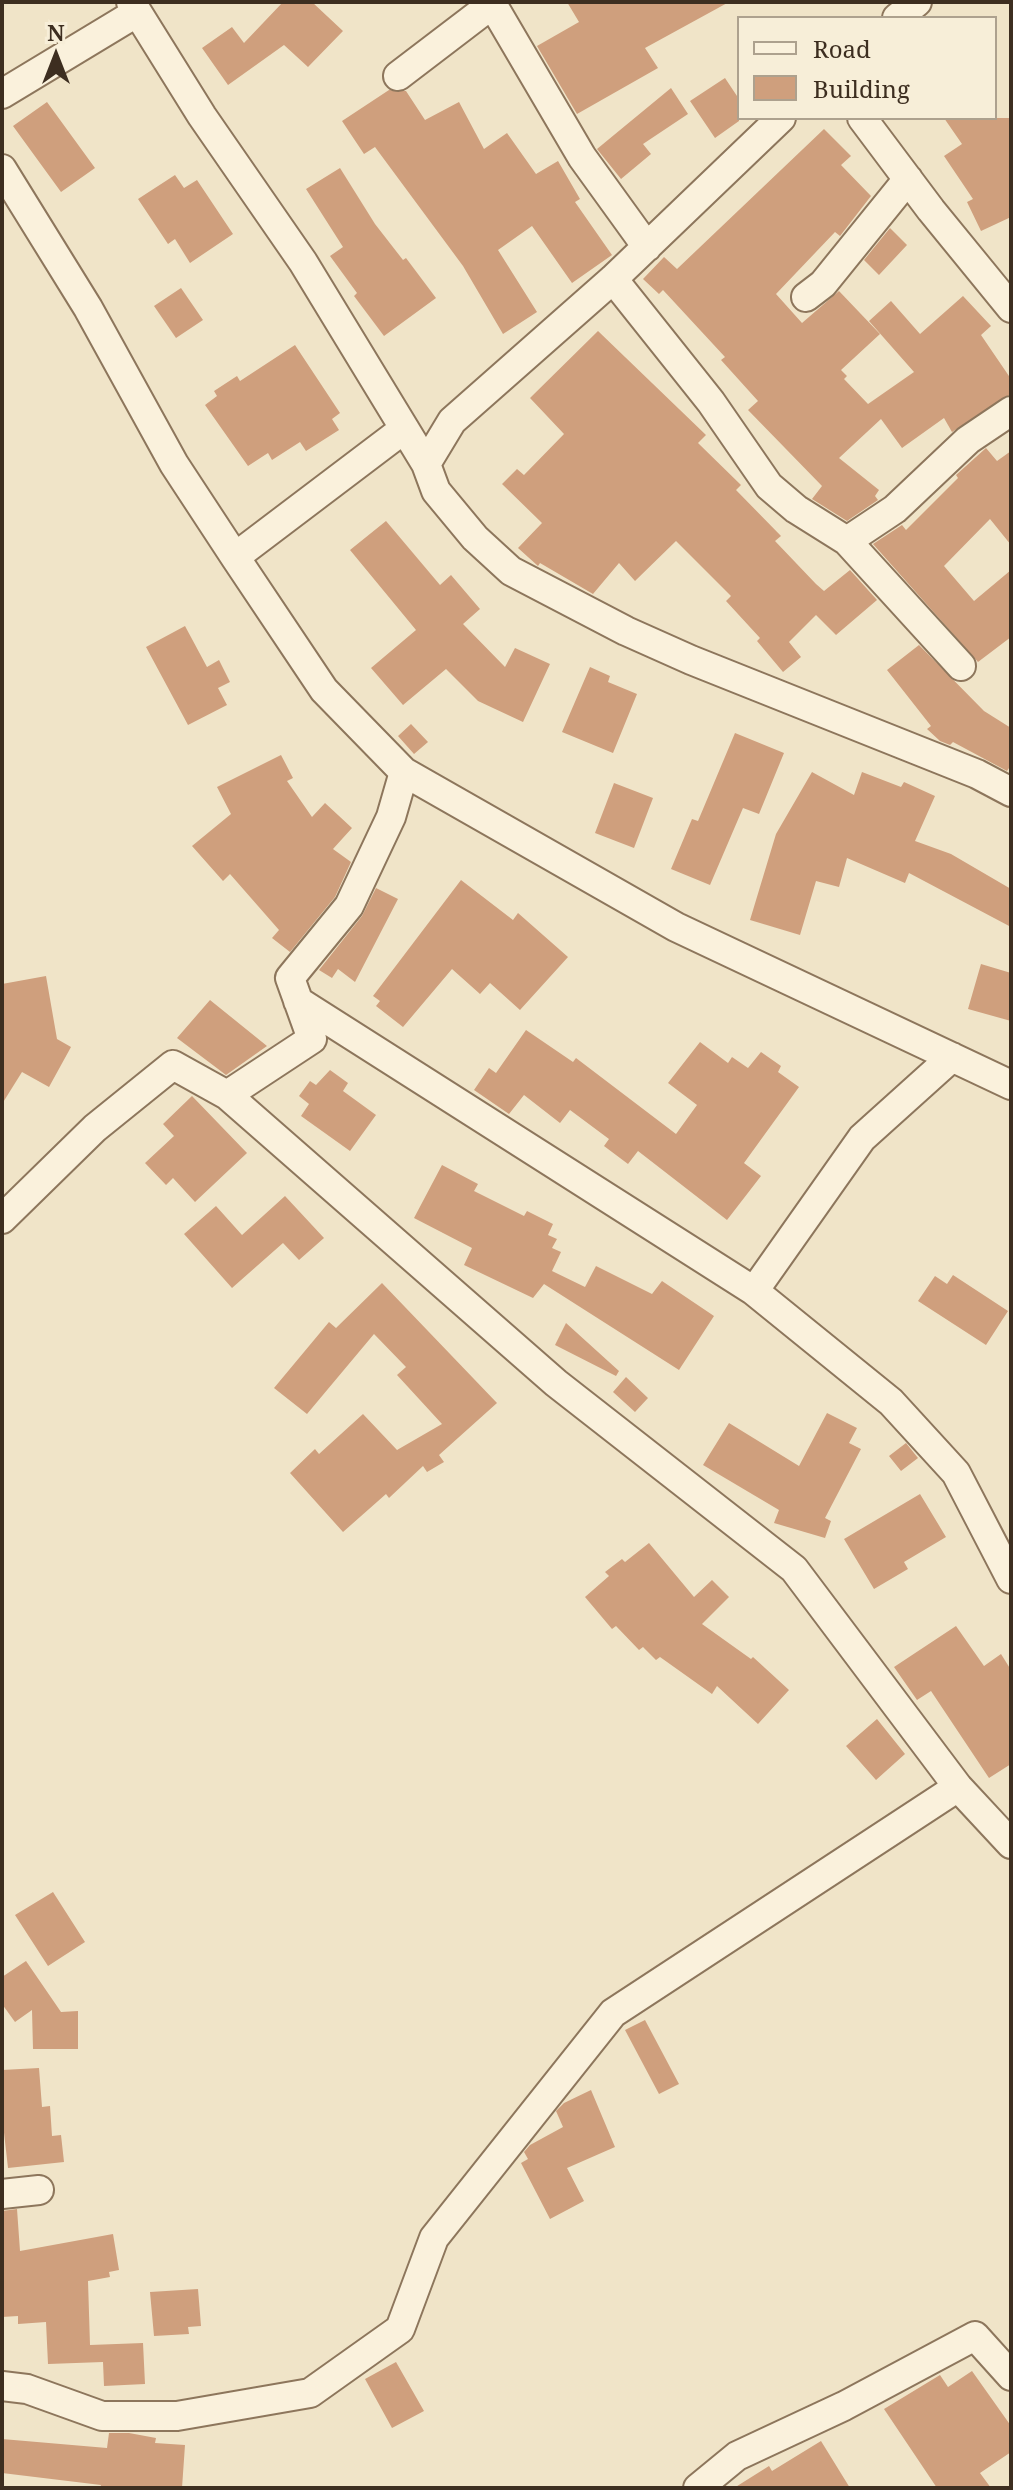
<!DOCTYPE html>
<html>
<head>
<meta charset="utf-8">
<style>
  body { margin:0 }
  #map { position:relative; width:1013px; height:2490px; overflow:hidden; background:#f0e4c8; font-family:"Noto Serif",serif }
  canvas { display:block }
  .frame { position:absolute; inset:0; border:4px solid #3d2e20; pointer-events:none }
  .legend { position:absolute; left:737px; top:16px; width:260px; height:104px; box-sizing:border-box; background:#f7eed8; border:2px solid #ada18e; margin:0; padding:10px 14px; list-style:none; font-size:24px; color:#3d2e20 }
  .legend li { display:flex; align-items:center; gap:16px; height:40px }
  .legend b { width:40px; border:2px solid #ada18e }
  .north { position:absolute; left:16px; top:16px; width:80px; height:80px; -webkit-text-stroke:6px #f7eed8; paint-order:stroke; rotate:0deg; font-size:22px; font-weight:700; line-height:32px; text-align:center; color:#3d2e20 }
  .north::after { content:''; display:block; margin:auto; width:28px; height:36px; background:#3d2e20; clip-path:polygon(50% 0,100% 100%,50% 72%,0 100%) }
</style>
</head>
<body>
<div id="map">
<canvas width="1013" height="2490"></canvas>
<div class="frame"></div>
<ul class="legend">
<li><b style="height:10px;background:#faf1dc"></b>Road</li>
<li><b style="height:22px;background:#cf9f7d"></b>Building</li>
</ul>
<div class="north">N</div>
</div>
<script>
const c = document.querySelector('canvas').getContext('2d');
c.lineJoin = 'round';
function fill(path, color) {
  c.fillStyle = color;
  c.fill(path, 'evenodd');
}
function poly(rows) {
  const path = new Path2D();
  for (const r of rows) {
    path.moveTo(r[0], r[1]);
    for (let i = 2; i < r.length; i += 2) path.lineTo(r[i], r[i + 1]);
  }
  return path;
}
function strokePath(path, color, width, dash) {
  c.strokeStyle = color;
  c.lineWidth = width;
  c.lineCap = dash ? 'butt' : 'round';
  c.setLineDash(dash || []);
  c.stroke(path);
}
fill(poly([
  [283,2,312,2,343,31,308,67,284,45,228,85,202,48,232,27,244,43],
  [567,2,729,2,645,48,658,68,577,114,537,46,579,22],
  [725,78,739,99,739,121,715,138,690,101],
  [671,88,688,114,643,144,651,154,621,179,597,149],
  [389,90,406,91,425,120,459,102,484,149,507,133,536,174,558,161,580,199,575,202,612,255,572,283,532,226,498,250,537,312,503,334,463,266,375,147,364,154,342,121],
  [47,102,95,168,61,192,13,126],
  [944,118,1011,118,1011,217,981,231,967,202,973,199,944,156,962,144],
  [824,129,851,156,841,165,871,196,840,236,835,232,776,294,802,323,839,291,880,334,841,370,847,376,844,379,868,404,914,372,869,321,891,301,920,334,963,296,991,326,981,335,1011,379,1011,394,952,432,944,418,902,448,881,419,839,458,879,490,875,496,878,500,847,521,812,499,822,486,748,410,758,401,721,360,725,357,663,290,659,294,643,279,664,257,677,269],
  [340,168,375,224,403,260,406,258,436,298,384,336,354,296,357,293,330,256,343,247,306,189],
  [175,175,184,188,197,180,233,234,190,263,175,239,168,244,138,199],
  [890,228,907,245,879,275,864,260],
  [181,288,203,320,176,338,154,306],
  [598,331,706,435,698,443,741,485,736,490,781,536,775,541,816,584,824,591,850,570,877,600,836,635,816,615,789,642,801,657,783,672,757,641,760,638,726,601,731,596,676,541,635,581,619,563,593,594,540,563,538,566,518,548,542,523,502,484,517,469,524,475,564,434,530,398],
  [295,345,340,413,332,419,339,430,306,451,300,442,272,460,268,453,248,466,205,405,217,396,214,391,237,376,240,381],
  [986,448,997,461,1011,451,1011,545,990,519,944,566,974,601,1011,570,1011,637,978,662,873,544,902,525,906,530,958,478,956,475],
  [386,521,440,585,451,575,480,609,463,624,505,667,515,648,550,664,523,722,478,701,446,669,403,705,371,668,416,630,350,550],
  [185,626,207,667,219,660,230,682,218,688,227,705,188,725,146,647],
  [919,645,984,711,1011,728,1011,765,1007,771,953,742,950,745,940,741,927,729,931,726,887,670],
  [590,667,610,676,608,682,637,694,613,753,562,732],
  [411,724,428,742,414,754,398,736],
  [735,733,784,753,759,814,743,808,710,885,671,869,692,819,698,821],
  [281,755,293,778,287,781,312,817,325,803,352,828,333,849,351,862,335,897,290,952,272,938,279,930,230,874,223,881,192,846,231,814,217,787],
  [812,772,854,795,862,772,901,787,904,782,935,796,915,841,951,854,1011,889,1011,927,909,873,905,883,847,858,839,887,816,881,800,935,750,920,776,834],
  [614,783,653,798,634,848,595,833],
  [461,880,513,920,518,913,568,957,520,1010,490,983,480,994,452,969,403,1027,376,1006,380,1001,373,996],
  [376,888,398,899,355,982,338,969,332,978,319,970,362,916],
  [981,964,1011,973,1011,1021,968,1009],
  [46,976,57,1039,71,1047,49,1087,22,1072,2,1104,2,984],
  [210,1000,267,1046,226,1075,177,1038],
  [526,1030,573,1062,576,1058,676,1134,697,1105,668,1083,700,1042,728,1063,732,1057,748,1068,761,1052,781,1066,778,1072,799,1087,744,1163,761,1176,727,1220,638,1151,628,1164,604,1146,609,1139,570,1110,560,1123,524,1095,509,1114,474,1090,489,1068,496,1073],
  [330,1070,348,1083,343,1091,376,1115,350,1151,301,1116,309,1104,299,1096,310,1081,316,1085],
  [192,1096,247,1153,195,1202,173,1178,166,1185,145,1163,174,1136,163,1124],
  [442,1165,478,1184,474,1191,524,1216,527,1211,553,1224,548,1235,557,1239,552,1248,561,1252,552,1271,585,1287,596,1266,652,1294,662,1281,714,1316,679,1370,544,1284,533,1298,464,1265,472,1248,414,1218],
  [285,1196,324,1238,299,1260,283,1243,232,1288,184,1234,216,1206,242,1235],
  [953,1275,1008,1311,986,1345,918,1301,935,1276,947,1284],
  [382,1283,497,1403,439,1455,444,1462,427,1472,423,1466,389,1498,386,1494,343,1532,290,1473,315,1449,319,1454,363,1414,397,1450,442,1424,397,1375,406,1367,374,1334,307,1414,274,1388,329,1322,336,1328],
  [566,1323,619,1371,616,1376,555,1345],
  [626,1377,648,1398,635,1412,613,1392],
  [827,1413,857,1428,849,1443,861,1449,825,1518,831,1521,825,1538,774,1523,779,1510,703,1465,729,1423,799,1466],
  [906,1443,918,1458,901,1471,889,1456],
  [920,1494,946,1537,904,1562,908,1569,874,1589,844,1539],
  [649,1543,694,1597,712,1580,729,1597,702,1624,751,1659,753,1657,789,1690,758,1724,717,1686,712,1694,660,1657,656,1660,643,1647,639,1650,616,1626,612,1629,585,1597,609,1576,605,1572,622,1559,625,1562],
  [956,1626,984,1666,1001,1654,1011,1670,1011,1764,989,1778,931,1691,917,1700,894,1667],
  [877,1719,905,1754,876,1780,846,1746],
  [53,1892,85,1942,48,1966,15,1915],
  [26,1961,61,2012,78,2011,78,2049,33,2049,32,2010,15,2022,2,2004,2,1977],
  [645,2020,679,2084,659,2094,625,2030],
  [39,2068,42,2107,50,2106,52,2136,61,2135,64,2162,8,2168,2,2115,2,2070],
  [591,2090,615,2147,567,2168,584,2201,550,2219,521,2163,528,2159,524,2152,530,2145,563,2127,556,2111,564,2103],
  [17,2209,20,2251,113,2234,119,2270,109,2272,110,2277,88,2281,90,2345,143,2343,145,2384,104,2386,103,2362,48,2364,46,2322,18,2324,18,2316,2,2317,2,2211],
  [198,2289,201,2326,188,2327,189,2334,154,2336,150,2292],
  [396,2362,424,2411,392,2428,365,2379],
  [972,2371,1011,2426,1011,2452,980,2473,991,2488,937,2488,884,2409,940,2375,948,2387],
  [109,2433,129,2433,156,2438,155,2443,185,2445,182,2488,100,2488,101,2485,2,2473,2,2439,107,2448],
  [821,2441,850,2488,734,2488,769,2466,772,2471]
]), '#cf9f7d');
const street = poly([
  [131,2,202,116,303,262,426,464,436,491,475,538,511,571,626,631,691,660,977,774,1011,792],
  [491,2,582,157,647,247],
  [897,18,917,2],
  [398,76,491,5,489,2],
  [2,94,136,13],
  [862,118,931,210,1011,308],
  [2,169,88,308,174,464,235,557,324,690,404,772,676,927,1011,1085],
  [613,279,711,402,769,486,796,509,847,541,961,666],
  [806,297,823,284,908,179],
  [426,464,452,421,613,279,781,118],
  [847,541,895,509,968,440,1011,411],
  [235,557,404,429],
  [298,1001,754,1291,891,1402,956,1473,1011,1579],
  [227,1095,556,1383,794,1569,958,1787,1011,1844],
  [2,1219,95,1128,173,1065,227,1095,312,1039,290,978,349,906,391,817,404,772],
  [754,1291,862,1138,952,1057],
  [2,2194,39,2190],
  [2,2386,27,2389,102,2416,177,2416,310,2393,400,2329,434,2238,613,2013,958,1787],
  [698,2488,737,2456,844,2406,975,2336,1011,2376]
]);
strokePath(street, '#8d765c', 32);
strokePath(street, '#faf1dc', 28);
</script>
</body>
</html>
